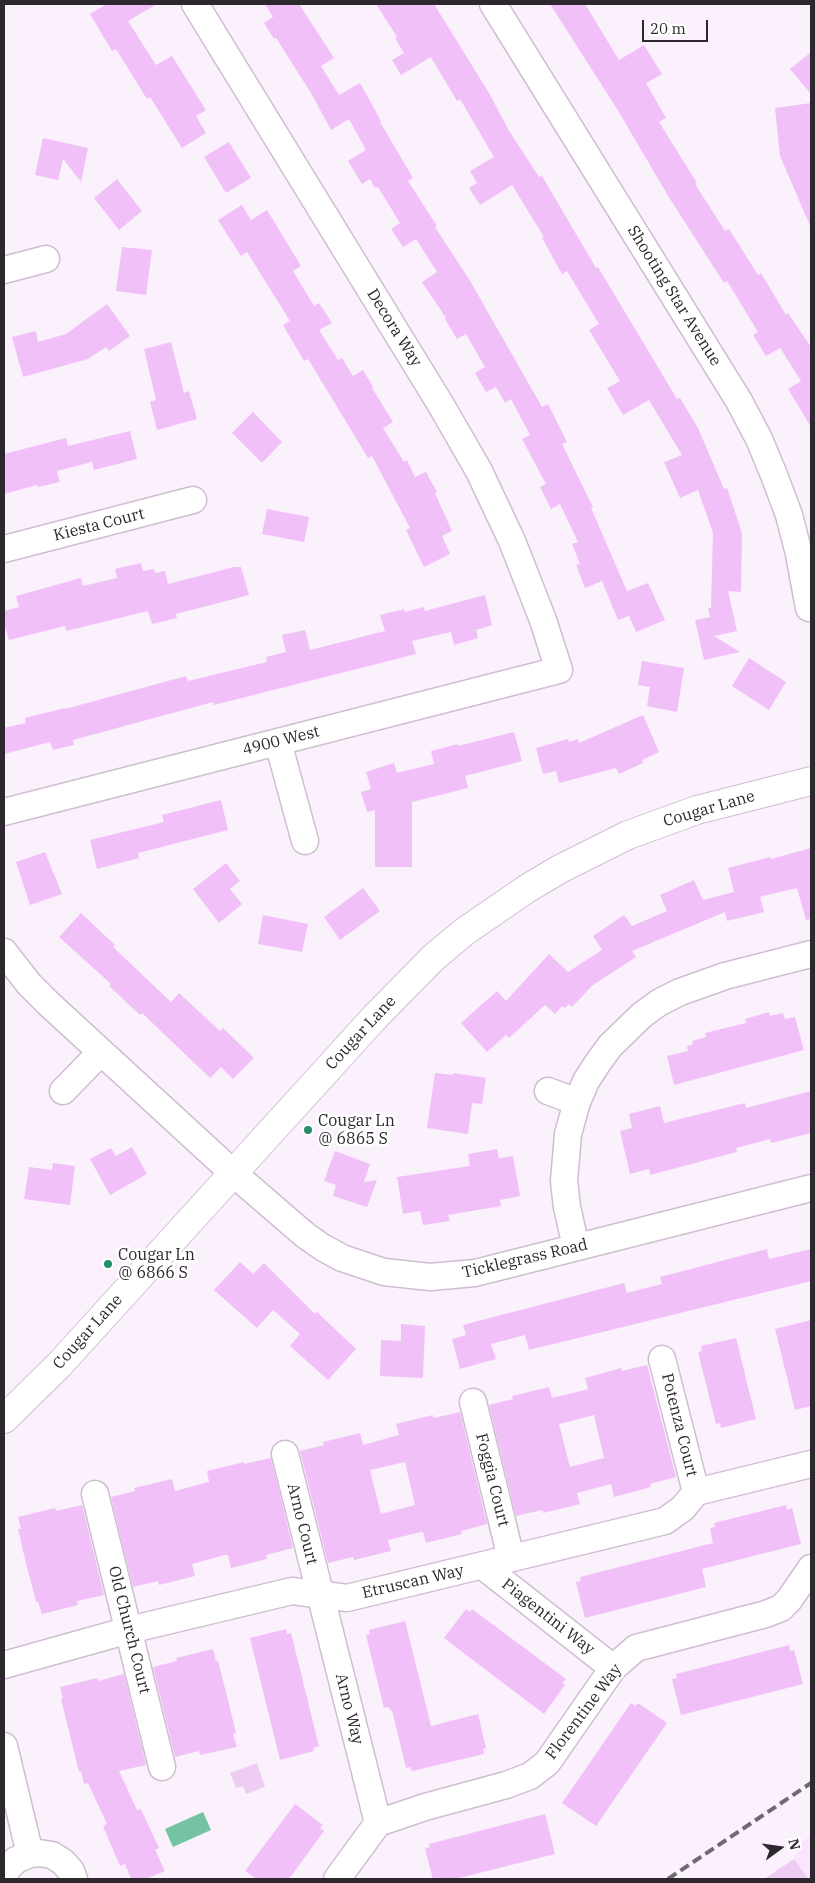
<!DOCTYPE html>
<html>
<head>
<meta charset="utf-8">
<style>
  body { margin:0 }
  #map { position:relative; width:815px; height:1883px; overflow:hidden; background:#fbf1fd; font-family:"IBM Plex Serif",serif }
  canvas { display:block }
  .frame { position:absolute; inset:0; border:5px solid #2d272e; pointer-events:none }
  .north { position:absolute; left:755px; top:1823px; width:50px; height:50px; -webkit-text-stroke:4px #fff; paint-order:stroke; rotate:76deg; font-size:14px; font-weight:700; line-height:20px; text-align:center; color:#2d272e }
  .north::after { content:''; display:block; margin:auto; width:18px; height:22px; background:#2d272e; clip-path:polygon(50% 0,100% 100%,50% 72%,0 100%) }
  .scale { position:absolute; left:642px; top:20px; width:66px; height:22px; box-sizing:border-box; border:2px solid #2d272e; border-top:0; padding-left:6px; font-size:15px; line-height:18px; white-space:nowrap; color:#2d272e; -webkit-text-stroke:4px #fff; paint-order:stroke }
</style>
</head>
<body>
<div id="map">
<canvas width="815" height="1883"></canvas>
<div class="frame"></div>
<div class="north">N</div>
<div class="scale">20 m</div>
</div>
<script>
const c = document.querySelector('canvas').getContext('2d');
c.lineJoin = 'round';
function fill(path, color) {
  c.fillStyle = color;
  c.fill(path, 'evenodd');
}
function poly(rows) {
  const path = new Path2D();
  for (const r of rows) {
    path.moveTo(r[0], r[1]);
    for (let i = 2; i < r.length; i += 2) path.lineTo(r[i], r[i + 1]);
  }
  return path;
}
function strokePath(path, color, width, dash) {
  c.strokeStyle = color;
  c.lineWidth = width;
  c.lineCap = dash ? 'butt' : 'round';
  c.setLineDash(dash || []);
  c.stroke(path);
}
function write(font, color, halo, rows, align = 'center') {
  c.font = font + ' "IBM Plex Serif",serif';
  c.lineWidth = 5;
  c.setLineDash([]);
  c.textBaseline = 'middle';
  c.strokeStyle = halo;
  c.fillStyle = color;
  for (const [text, x, y, turn = 0] of rows) {
    c.save();
    c.translate(x, y);
    c.rotate((+turn || 0) * Math.PI / 180);
    c.textAlign = isNaN(turn) ? turn : align;
    if (halo) c.strokeText(text, 0, 0);
    c.fillText(text, 0, 0);
    c.restore();
  }
}
fill(poly([
  [811,1835,811,1879,764,1879,794,1859,802,1842]
]), '#fbe4fe');
fill(poly([
  [257,1763,265,1787,246,1794,243,1786,236,1788,230,1773],
  [794,1859,808,1879,764,1879]
]), '#eecdf2');
fill(poly([
  [203,1812,211,1830,173,1847,165,1829]
]), '#74c3a2');
fill(poly([
  [107,4,157,4,128,21,156,65,172,56,206,110,196,116,206,133,182,148,150,97,147,99,116,49,112,51,90,14],
  [265,4,299,4,334,58,321,66,339,95,360,83,381,121,380,122,413,178,408,181,437,226,435,227,469,279,542,407,548,404,567,442,562,444,593,507,591,508,627,591,648,583,665,620,636,632,629,616,618,620,602,581,585,588,576,565,580,564,572,544,578,542,560,504,551,509,540,487,546,484,522,439,530,435,511,399,505,403,496,387,486,392,475,373,485,367,466,334,457,339,445,319,446,318,422,282,437,272,416,239,403,247,391,229,400,223,378,187,375,188,370,179,362,184,348,161,366,150,349,119,331,130,311,93,276,38,274,39,264,23,273,17],
  [376,4,434,4,489,93,508,129,539,177,542,176,596,268,598,267,677,399,680,398,698,428,724,489,727,488,742,533,741,592,728,591,737,631,714,636,740,652,704,660,695,620,710,617,708,608,711,608,713,533,698,490,680,498,664,462,682,455,649,400,623,415,607,388,620,381,589,330,599,324,567,271,562,274,542,238,544,237,512,185,480,205,469,188,477,183,470,171,494,157,460,99,457,101,431,57,401,75,392,60,404,53,395,38,397,37],
  [550,4,585,4,619,60,644,45,662,74,646,83,666,118,659,122,697,183,695,184,725,231,729,229,758,275,761,273,786,315,788,313,811,347,811,427,788,389,801,381,780,348,766,356,753,335,758,332,727,281,724,283,670,199,617,109],
  [811,52,811,94,790,69],
  [811,103,811,228,780,156,775,108],
  [43,138,88,148,81,182,63,159,58,180,35,175],
  [229,142,251,178,226,193,204,157],
  [117,179,142,211,119,230,94,198],
  [242,205,251,220,267,210,301,266,293,271,314,306,319,303,332,323,319,330,338,360,342,358,353,376,363,370,373,387,372,388,393,422,383,428,404,462,407,460,415,477,426,472,437,492,435,493,452,531,442,536,450,554,424,567,406,530,410,528,372,456,368,458,308,359,304,361,283,325,290,321,247,252,241,256,218,220],
  [122,247,152,250,146,295,116,291],
  [107,304,130,336,109,351,106,347,88,359,23,377,12,337,36,331,38,342,66,334],
  [171,342,184,393,189,391,197,419,157,430,150,402,156,400,144,349],
  [253,412,282,442,262,463,232,433],
  [130,431,137,459,94,470,92,462,57,471,60,482,38,487,37,485,4,494,4,454,66,438,68,446],
  [267,509,309,517,304,542,262,534],
  [141,563,143,571,154,569,155,573,165,571,168,584,234,567,241,567,249,595,176,614,177,618,152,624,148,611,66,631,65,626,9,640,4,622,4,611,19,607,16,596,81,578,83,586,117,578,115,569],
  [485,595,492,625,476,630,478,638,454,645,451,632,412,641,416,654,214,705,213,702,73,740,74,745,53,750,50,742,4,754,4,728,26,723,25,718,65,708,65,709,186,676,188,681,267,662,266,657,286,652,282,635,305,630,310,650,385,631,380,615,404,609,405,612,424,607,425,611],
  [749,658,786,682,769,710,732,686],
  [642,661,684,668,677,712,647,706,650,687,638,685],
  [643,715,659,752,642,760,643,763,619,774,616,768,559,783,556,771,543,774,536,748,568,739,569,742,578,739,579,743],
  [514,732,522,761,465,776,468,788,412,802,412,867,375,867,375,810,367,812,361,792,371,789,366,772,394,763,397,773,434,764,431,751,458,744,458,746],
  [221,800,228,830,138,853,139,858,97,869,90,840,164,822,162,815],
  [811,848,811,919,806,920,797,888,763,896,760,897,764,912,727,921,725,912,632,951,636,957,593,985,572,1007,569,1004,565,1008,562,1006,555,1014,545,1005,509,1038,506,1035,487,1052,461,1023,497,991,506,1001,549,954,568,972,602,950,593,936,624,915,632,926,667,911,660,895,694,880,703,900,734,892,728,868,770,857,771,859],
  [45,852,62,894,30,905,16,862],
  [226,863,240,881,230,889,242,904,219,923,193,889],
  [363,888,380,911,340,940,324,917],
  [81,913,115,945,113,947,171,1002,179,993,220,1031,223,1028,254,1058,233,1079,221,1067,210,1078,142,1013,140,1015,109,986,111,984,59,937],
  [263,915,308,924,302,952,258,944],
  [769,1012,770,1016,783,1013,785,1019,795,1017,804,1050,674,1085,667,1056,688,1051,687,1046,693,1044,692,1041,706,1037,705,1033,746,1023,745,1019],
  [435,1073,453,1075,453,1073,486,1078,482,1104,472,1103,468,1134,427,1128],
  [811,1091,811,1133,771,1143,770,1139,736,1148,737,1152,650,1175,649,1169,630,1174,620,1131,632,1128,629,1114,660,1106,664,1123,745,1103,746,1108],
  [132,1147,147,1174,110,1195,90,1159,111,1148,116,1156],
  [497,1149,499,1158,513,1156,520,1196,500,1200,501,1206,448,1215,450,1221,423,1225,420,1211,403,1214,397,1177,470,1166,468,1154],
  [335,1151,370,1164,364,1182,377,1180,367,1207,333,1196,336,1185,324,1181],
  [53,1163,75,1166,70,1205,24,1199,29,1167,52,1170],
  [767,1249,769,1259,811,1249,811,1281,529,1350,525,1335,491,1344,496,1359,460,1369,452,1339,466,1335,463,1325,624,1283,627,1293,662,1284,660,1277],
  [240,1262,253,1274,264,1263,315,1314,317,1312,356,1349,328,1380,290,1346,300,1334,273,1310,257,1328,214,1290],
  [811,1320,811,1406,795,1410,775,1329],
  [401,1324,425,1326,423,1378,380,1376,381,1340,401,1341],
  [736,1338,756,1419,721,1428,720,1423,716,1424,698,1352,702,1351,701,1346],
  [647,1365,676,1477,650,1484,651,1487,614,1497,611,1484,577,1493,580,1504,543,1513,542,1510,516,1516,489,1405,513,1399,512,1396,549,1387,552,1398,585,1390,588,1389,585,1378,621,1368,622,1371],
  [594,1415,604,1458,570,1467,559,1424],
  [460,1412,487,1524,461,1531,462,1534,426,1543,423,1532,421,1532,388,1540,391,1551,354,1560,353,1557,328,1563,300,1451,324,1445,323,1442,360,1433,363,1445,399,1435,396,1424,433,1415,434,1418],
  [405,1462,415,1505,381,1514,370,1470],
  [271,1458,293,1548,266,1555,267,1559,231,1568,228,1555,225,1555,192,1564,195,1576,159,1585,158,1581,133,1587,111,1497,135,1491,134,1488,172,1479,175,1491,209,1482,207,1471,244,1462,244,1464],
  [82,1505,104,1595,77,1601,78,1605,42,1614,38,1602,36,1602,24,1555,18,1529,21,1529,18,1517,55,1508,56,1511],
  [786,1505,787,1510,792,1508,801,1544,702,1569,706,1587,585,1618,576,1582,581,1581,580,1577,713,1543,710,1528,715,1527,714,1523],
  [466,1609,470,1612,472,1609,566,1679,562,1683,565,1685,544,1714,444,1638],
  [405,1621,431,1726,478,1714,486,1748,483,1749,484,1754,412,1771,410,1767,406,1768,392,1710,390,1711,389,1707,384,1708,366,1635,370,1634,369,1630],
  [286,1629,287,1634,291,1633,319,1746,313,1748,314,1751,280,1760,250,1638],
  [789,1645,790,1651,794,1650,803,1684,681,1715,672,1679,677,1678,676,1674],
  [213,1649,216,1661,218,1661,230,1708,236,1733,233,1734,237,1747,200,1755,199,1751,175,1757,153,1667,177,1661,176,1658],
  [124,1674,146,1765,119,1771,137,1810,141,1809,159,1848,155,1850,165,1871,146,1879,131,1879,125,1864,120,1866,103,1826,107,1824,88,1783,84,1784,81,1771,79,1772,61,1699,63,1699,60,1687,97,1678,98,1681],
  [631,1703,636,1706,638,1703,667,1723,596,1826,562,1803],
  [295,1804,323,1825,320,1828,324,1831,289,1879,257,1879,245,1871],
  [545,1814,555,1854,455,1879,433,1879,425,1849,430,1847,429,1844]
]), '#f1c0f8');
const minor = poly([
  [493,4,739,401,759,439,774,475,789,515,799,554,809,608,811,607],
  [4,270,46,259],
  [4,549,193,500],
  [278,742,305,841],
  [4,812,559,670,543,620,512,541,479,471,441,405,195,4],
  [4,952,29,984,49,1004,233,1173,305,1235,322,1247,342,1258,384,1272,430,1277,475,1273,811,1188],
  [63,1091,101,1052],
  [548,1091,577,1102],
  [576,1247,567,1207,564,1181,568,1134,577,1102,586,1081,597,1064,610,1046,642,1015,660,1002,680,992,725,976,811,954],
  [662,1359,696,1492],
  [473,1402,511,1558],
  [285,1454,378,1823],
  [95,1494,162,1767],
  [483,1566,613,1668],
  [4,1665,129,1630,292,1591,347,1598,665,1521,683,1508,696,1492,811,1464],
  [4,1746,30,1854],
  [4,1876,8,1868,16,1860,30,1854,39,1853,52,1855,63,1862,71,1871,74,1879],
  [337,1879,378,1823,425,1807,506,1785,530,1776,547,1763,613,1668,636,1648,766,1614,781,1608,789,1600,811,1568]
]);
const major = poly([
  [4,1419,59,1365,375,1017,433,958,464,932,528,888,560,869,628,835,697,810,811,781]
]);
strokePath(minor, '#cfbed1', 29);
strokePath(major, '#cfbed1', 30);
strokePath(minor, '#fff', 26);
strokePath(major, '#fff', 28);
strokePath(poly([
  [668,1879,811,1783]
]), '#706971', 4, [10, 5]);
for (const [x, y, r, color] of [
  [308,1130,5,"#278e6a"],
  [108,1264,5,"#278e6a"]
]) {
  const dot = new Path2D();
  dot.arc(x, y, r, 0, 2 * Math.PI);
  c.fillStyle = color;
  c.fill(dot);
  strokePath(dot, '#fff', 2);
}
write('16px', '#2d272e', '#fff', [
  ["Shooting Star Avenue",674,296,58],
  ["Decora Way",394,328,58],
  ["Kiesta Court",99,525,-14],
  ["4900 West",281,741,-14],
  ["Cougar Lane",709,809,-16],
  ["Cougar Lane",361,1033,-47],
  ["Ticklegrass Road",525,1259,-13],
  ["Cougar Lane",88,1332,-48],
  ["Potenza Court",679,1425,76],
  ["Foggia Court",492,1480,76],
  ["Arno Court",302,1524,76],
  ["Etruscan Way",413,1582,-13],
  ["Piagentini Way",548,1617,38],
  ["Old Church Court",129,1630,76],
  ["Arno Way",349,1709,76],
  ["Florentine Way",584,1712,-53]
]);
write('16px', '#2d272e', '#fff', [
  ["Cougar Ln",318,1121],
  ["@ 6865 S",318,1139],
  ["Cougar Ln",118,1255],
  ["@ 6866 S",118,1273]
], 'left');
</script>
</body>
</html>
